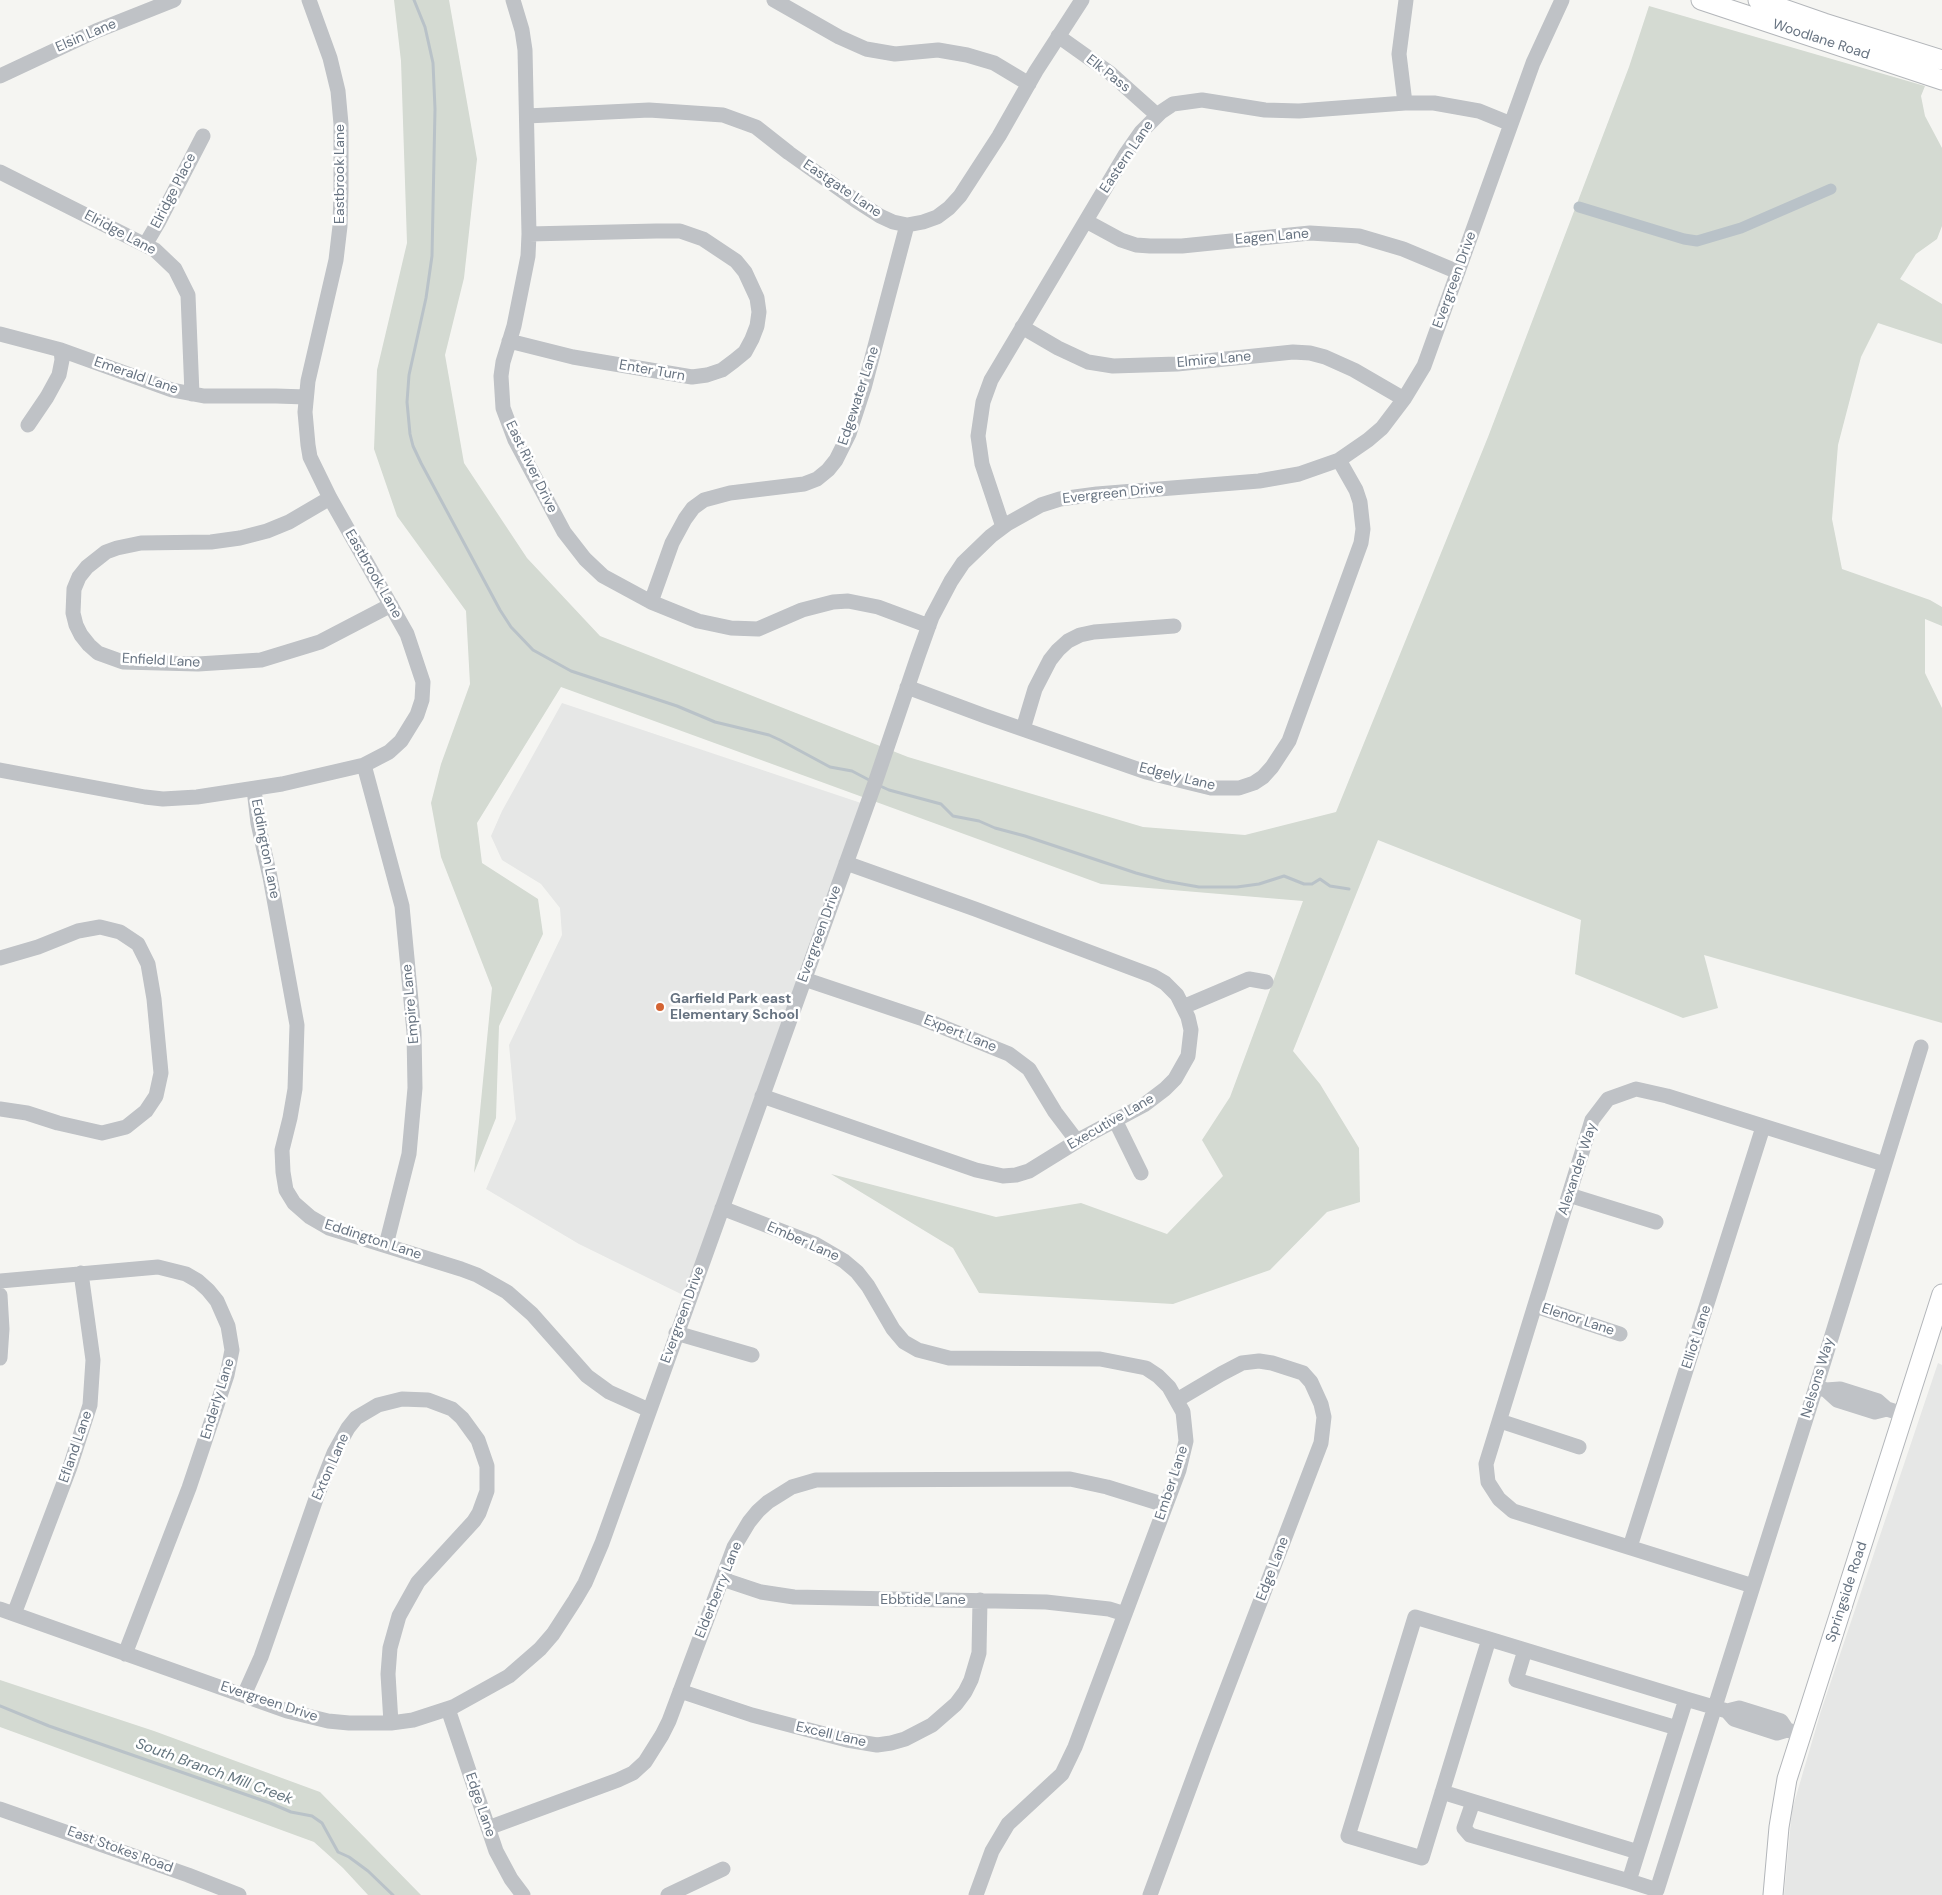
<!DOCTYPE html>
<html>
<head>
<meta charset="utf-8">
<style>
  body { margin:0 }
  canvas { display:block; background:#f5f5f2 }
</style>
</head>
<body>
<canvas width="1942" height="1895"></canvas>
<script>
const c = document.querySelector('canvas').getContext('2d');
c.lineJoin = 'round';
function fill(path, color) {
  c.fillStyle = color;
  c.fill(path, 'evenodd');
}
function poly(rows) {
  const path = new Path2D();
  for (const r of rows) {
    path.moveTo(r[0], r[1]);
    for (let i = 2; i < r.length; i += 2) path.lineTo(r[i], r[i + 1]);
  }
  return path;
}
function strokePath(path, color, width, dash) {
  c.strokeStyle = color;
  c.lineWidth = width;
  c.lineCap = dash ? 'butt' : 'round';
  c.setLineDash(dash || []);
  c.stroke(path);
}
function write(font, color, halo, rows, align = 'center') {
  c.font = font + ' "DM Sans",sans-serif';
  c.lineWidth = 5;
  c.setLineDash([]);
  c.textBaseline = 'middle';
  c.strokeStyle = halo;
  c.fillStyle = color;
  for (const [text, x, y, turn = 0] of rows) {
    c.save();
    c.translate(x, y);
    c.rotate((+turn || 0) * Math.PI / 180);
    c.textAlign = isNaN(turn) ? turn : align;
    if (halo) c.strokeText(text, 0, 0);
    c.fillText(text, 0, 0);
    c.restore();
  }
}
fill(poly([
  [562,703,867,805,689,1298,579,1244,486,1189,516,1119,509,1045,562,935,560,908,541,884,502,860,491,836,502,811],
  [1938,1363,1942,1365,1942,1895,1784,1895,1792,1810,1821,1711]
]), '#e6e7e6');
fill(poly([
  [394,0,449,0,477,159,464,278,445,355,464,463,527,558,600,636,908,757,1143,827,1245,835,1336,812,1488,437,1629,67,1649,6,1925,86,1921,96,1925,116,1942,148,1942,226,1937,239,1916,254,1900,279,1942,304,1942,344,1878,323,1861,357,1838,445,1832,519,1842,569,1930,600,1942,607,1942,626,1925,619,1925,673,1942,708,1942,1023,1704,955,1718,1008,1683,1018,1575,974,1581,920,1378,840,1293,1051,1320,1084,1359,1148,1360,1202,1327,1212,1270,1270,1173,1304,979,1293,953,1248,831,1174,996,1217,1081,1203,1167,1234,1223,1176,1202,1140,1230,1097,1303,901,1101,884,561,687,477,823,482,863,538,899,543,934,499,1026,496,1118,474,1173,492,988,441,857,431,803,441,764,470,684,466,611,397,516,374,449,377,370,407,243,401,61],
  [0,1680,154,1731,320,1792,421,1895,368,1895,343,1868,314,1842,0,1727]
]), '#d4dad2');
strokePath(poly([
  [414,0,425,27,433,63,435,109,432,256,426,298,409,375,407,402,410,434,413,446,421,463,500,610,511,627,533,650,571,671,677,706,715,722,769,735,780,740,830,767,852,771,871,781],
  [878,785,889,790,941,804,953,816,979,821,995,828,1025,836,1136,873,1165,881,1199,887,1237,887,1259,884,1284,876,1304,884,1312,884,1320,879,1330,886,1349,889],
  [0,1706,49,1726,270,1803,291,1812,312,1816,322,1823,338,1852,349,1857,368,1871,393,1895]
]), '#b9c2c8', 3);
strokePath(poly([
  [1579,207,1684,239,1697,241,1741,228,1831,189]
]), '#b9c2c8', 11);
const major = poly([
  [1701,0,1942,80],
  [1758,0,1824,23,1942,60],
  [1773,1895,1779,1827,1787,1779,1942,1294]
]);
strokePath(major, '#b3b6ba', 21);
strokePath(poly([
  [513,0,522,30,525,50,529,234,528,256,514,326,503,362,501,376,503,408,515,440,564,532,585,559,603,576,651,602,698,621,731,628,758,629,802,610,833,602,848,601,878,607,929,626],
  [774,0,839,37,866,49,895,54,938,50,967,55,994,63,1029,84],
  [1058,36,1110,73,1157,115],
  [0,76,96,31,174,0],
  [1405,103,1399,54,1406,0],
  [527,116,649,110,723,115,756,127,789,153,855,200,880,216,893,222,907,225,923,222,937,217,949,208,960,196,999,136,1036,71,1082,0],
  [0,172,155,250,175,269,188,295,192,394],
  [1086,221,1121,240,1136,245,1150,246,1182,246,1310,233,1359,236,1403,249,1458,272],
  [145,245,158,223,203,136],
  [1022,327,1058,348,1088,362,1113,366,1177,364,1293,352,1310,353,1325,357,1354,370,1404,399],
  [0,334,61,350,172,390,204,396,276,396,306,397],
  [509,341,573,357,692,377,707,375,722,370,734,361,745,352,752,339,757,326,759,312,757,298,745,272,736,261,703,239,680,231,656,231,529,234],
  [28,425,47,397,59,375,62,360,61,350],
  [330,498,289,522,267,531,240,538,211,542,141,543,117,548,106,552,87,567,79,577,74,589,73,613,76,625,81,635,89,645,98,653,123,662,198,664,261,660,320,642,391,605],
  [1003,527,982,464,978,436,983,402,991,380,1125,155,1141,132,1161,112,1173,104,1202,100,1265,110,1299,111,1405,103,1434,103,1479,111,1511,124],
  [651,602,672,543,685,519,693,508,704,500,730,493,804,484,817,479,828,470,836,460,849,434,864,388,907,225],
  [907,687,985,716,1146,772,1211,788,1239,788,1254,783,1263,777,1272,767,1289,741,1361,543,1363,529,1360,502,1356,490,1339,460],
  [1023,729,1035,689,1050,660,1058,650,1068,641,1080,635,1094,632,1174,626],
  [364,765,402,906,414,1032,415,1088,409,1154,386,1245],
  [0,770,145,797,163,799,197,797,282,784,364,765,389,752,401,741,417,715,422,700,423,682,407,634,330,498,310,457,308,445,305,412,308,381,336,260,340,226,341,190,341,124,338,91,330,58,309,0],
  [254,789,258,823,270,877,297,1025,295,1089,290,1118,282,1150,283,1172,286,1190,294,1203,310,1217,329,1228,461,1269,477,1275,507,1292,532,1314,587,1376,609,1392,649,1410],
  [0,958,38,947,78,931,100,927,120,932,138,944,148,964,154,999,161,1073,156,1096,146,1111,126,1127,102,1133,58,1123,27,1113,0,1109],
  [804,979,923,1019,1009,1054,1029,1069,1055,1112,1077,1141],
  [1183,1007,1249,979,1266,982],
  [762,1096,976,1170,1003,1176,1016,1175,1029,1171,1084,1137,1144,1105,1165,1089,1175,1079,1188,1056,1191,1030,1188,1017,1177,995,1165,983,1153,976,975,909,846,863],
  [1115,1120,1141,1173],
  [1569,1195,1656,1222],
  [722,1208,815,1244,844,1261,857,1272,868,1286,893,1329,904,1342,918,1350,949,1358,1100,1359,1146,1368,1158,1376,1169,1387,1183,1412,1186,1441,1179,1470,1075,1747,1062,1774,1008,1824,992,1851,976,1895],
  [0,1281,158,1267,186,1274,198,1281,208,1290,217,1301,228,1326,232,1350,227,1375,189,1488,125,1654],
  [0,1295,2,1329,0,1358],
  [1535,1306,1620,1334],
  [676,1333,752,1355],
  [1816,1387,1826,1390,1840,1389,1878,1401,1887,1409,1903,1414],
  [1826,1390,1837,1400,1875,1412,1887,1409],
  [1500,1421,1579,1447],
  [1630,1547,1763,1127],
  [722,1579,761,1592,794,1597,1046,1602,1109,1609,1125,1614],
  [1753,1586,1513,1511,1499,1499,1488,1482,1486,1464,1592,1120,1608,1099,1636,1089,1667,1096,1884,1164],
  [0,1609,287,1711,328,1721,349,1723,391,1723,413,1720,453,1707,509,1676,540,1649,553,1634,575,1600,585,1583,602,1543,875,783,918,656,932,617,951,581,963,563,991,536,1007,524,1041,505,1060,499,1097,494,1259,481,1299,474,1339,460,1368,440,1382,428,1404,399,1424,366,1533,63,1562,0],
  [14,1614,70,1467,90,1405,93,1360,81,1273],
  [1489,1639,1422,1858,1348,1836,1415,1617,1489,1639,1686,1699,1727,1711,1734,1719,1777,1733,1787,1730,1802,1734],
  [1525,1650,1516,1680,1677,1728],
  [680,1691,752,1715,847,1740,877,1745,891,1743,905,1739,932,1725,956,1704,965,1692,971,1680,979,1653,980,1600],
  [244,1695,261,1657,317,1496,334,1453,348,1428,356,1418,378,1405,402,1399,428,1400,452,1409,462,1418,478,1440,487,1466,487,1491,479,1513,474,1521,418,1582,399,1616,390,1648,388,1674,391,1723],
  [448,1709,496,1851,511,1879,523,1895],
  [1727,1711,1739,1708,1781,1721,1787,1730],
  [1442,1792,1638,1852,1629,1881,1470,1835,1464,1828,1473,1802],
  [0,1809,188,1875,239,1895],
  [488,1828,618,1780,633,1773,645,1762,662,1735,669,1721,734,1547,749,1522,758,1511,768,1502,792,1487,816,1480,1070,1479,1107,1487,1165,1505],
  [1638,1852,1686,1699],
  [1629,1881,1657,1890,1816,1387,1921,1047],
  [668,1895,723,1869],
  [1150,1895,1205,1746,1321,1443,1324,1417,1321,1404,1311,1382,1303,1373,1272,1363,1259,1361,1242,1363,1221,1374,1177,1400]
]), '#bfc2c6', 15);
strokePath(major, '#fff', 19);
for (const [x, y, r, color] of [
  [660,1007,5,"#d46433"]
]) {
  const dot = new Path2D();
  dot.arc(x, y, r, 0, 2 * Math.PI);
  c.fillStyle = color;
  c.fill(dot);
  strokePath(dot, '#fff', 2);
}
write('14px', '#677381', '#fff', [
  ["Elsin Lane",86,36,-23],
  ["Woodlane Road",1821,40,18],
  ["Elk Pass",1108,74,38],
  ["Eastern Lane",1127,157,-56],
  ["Eastbrook Lane",340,174,-90],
  ["Eastgate Lane",842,189,34],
  ["Elridge Place",174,191,-63],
  ["Elridge Lane",120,233,28],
  ["Eagen Lane",1272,237,-5],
  ["Evergreen Drive",1455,280,-70],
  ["Elmire Lane",1214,360,-5],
  ["Enter Turn",652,371,10],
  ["Emerald Lane",136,376,19],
  ["Edgewater Lane",859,396,-72],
  ["East River Drive",531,467,64],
  ["Evergreen Drive",1113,494,-6],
  ["Eastbrook Lane",373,574,60],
  ["Enfield Lane",161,661,3],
  ["Edgely Lane",1177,777,14],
  ["Eddington Lane",265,849,79],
  ["Evergreen Drive",820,934,-70],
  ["Empire Lane",411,1004,-95],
  ["Expert Lane",960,1034,22],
  ["Executive Lane",1111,1122,-30],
  ["Alexander Way",1578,1169,-72],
  ["Eddington Lane",373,1240,18],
  ["Ember Lane",803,1242,24],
  ["Evergreen Drive",683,1315,-70],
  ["Elenor Lane",1578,1320,18],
  ["Elliot Lane",1697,1337,-72],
  ["Nelsons Way",1818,1378,-73],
  ["Enderly Lane",218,1399,-73],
  ["Efland Lane",76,1447,-71],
  ["Exton Lane",331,1467,-66],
  ["Ember Lane",1172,1483,-72],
  ["Edge Lane",1273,1569,-69],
  ["Elderberry Lane",719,1590,-68],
  ["Springside Road",1847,1592,-72],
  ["Ebbtide Lane",923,1600],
  ["Evergreen Drive",269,1702,18],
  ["Excell Lane",831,1735,13],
  ["Edge Lane",480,1805,71],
  ["East Stokes Road",120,1850,20]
]);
write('bold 14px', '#677381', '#fff', [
  ["Garfield Park east",670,999],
  ["Elementary School",670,1015]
], 'left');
write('italic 15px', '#63747e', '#fff', [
  ["South Branch Mill Creek",214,1772,20]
]);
</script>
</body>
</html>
